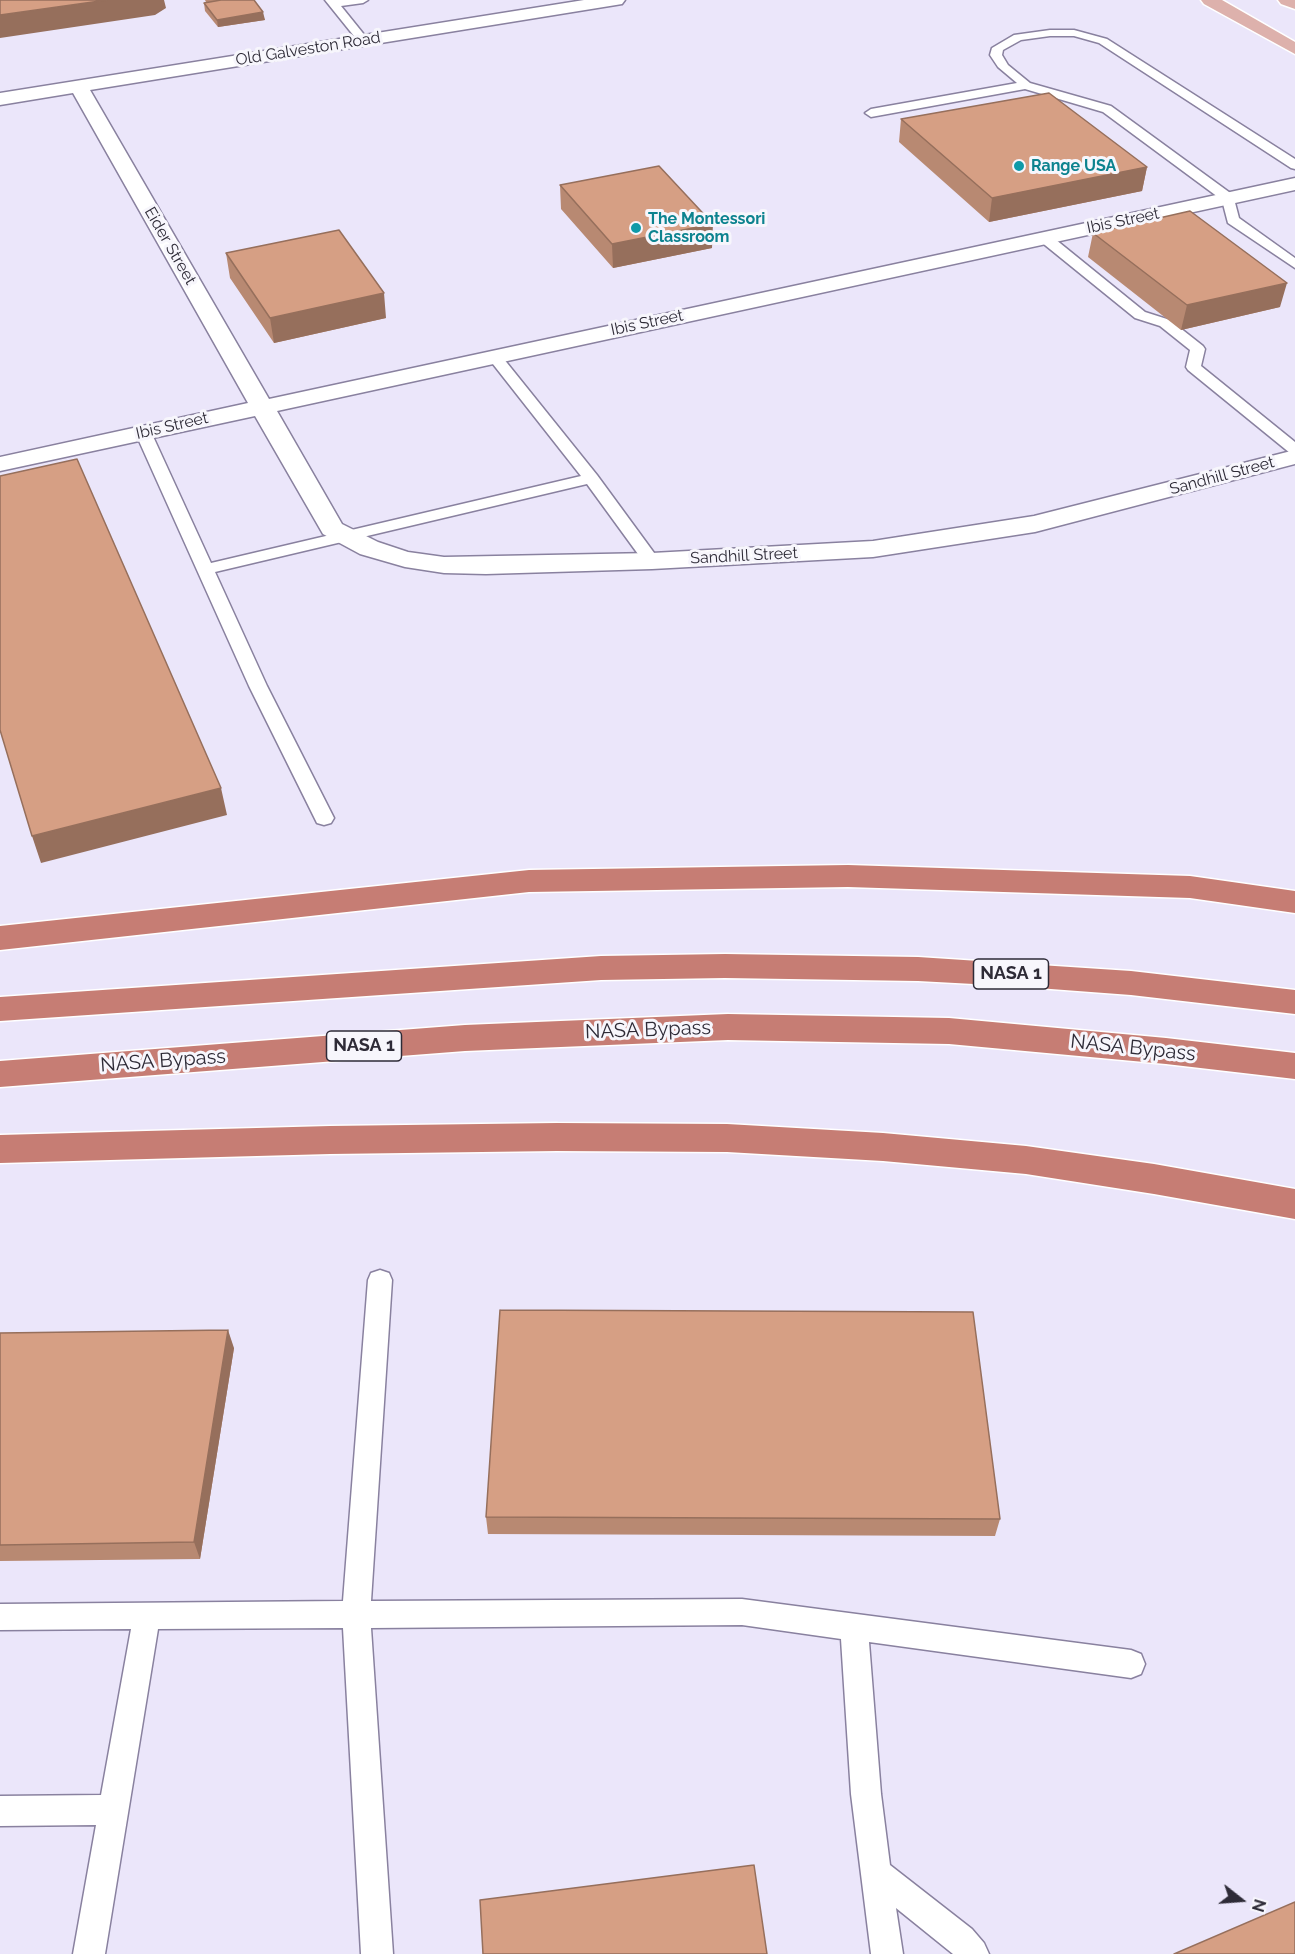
<!DOCTYPE html>
<html>
<head>
<meta charset="utf-8">
<style>
  body { margin:0 }
  #map { position:relative; width:1295px; height:1954px; overflow:hidden; background:#ebe6fa; font-family:Raleway,sans-serif }
  canvas { display:block }
  .north { position:absolute; left:1211px; top:1870px; width:60px; height:60px; -webkit-text-stroke:4px #f7f6fc; paint-order:stroke; rotate:107deg; font-size:16px; font-weight:700; line-height:24px; text-align:center; color:#2e2b37 }
  .north::after { content:''; display:block; margin:auto; width:21px; height:27px; background:#2e2b37; clip-path:polygon(50% 0,100% 100%,50% 72%,0 100%) }
</style>
</head>
<body>
<div id="map">
<canvas width="1295" height="1954"></canvas>
<div class="north">N</div>
</div>
<script>
const c = document.querySelector('canvas').getContext('2d');
c.lineJoin = 'round';
function poly(rows) {
  const path = new Path2D();
  for (const r of rows) {
    path.moveTo(r[0], r[1]);
    for (let i = 2; i < r.length; i += 2) path.lineTo(r[i], r[i + 1]);
  }
  return path;
}
function strokePath(path, color, width, dash) {
  c.strokeStyle = color;
  c.lineWidth = width;
  c.lineCap = dash ? 'butt' : 'round';
  c.setLineDash(dash || []);
  c.stroke(path);
}
function fill(path, color) {
  c.fillStyle = color;
  c.fill(path, 'evenodd');
}
function write(font, color, halo, rows, align = 'center') {
  c.font = font + ' Raleway,sans-serif';
  c.lineWidth = 6;
  c.setLineDash([]);
  c.textBaseline = 'middle';
  c.strokeStyle = halo;
  c.fillStyle = color;
  for (const [text, x, y, turn = 0] of rows) {
    c.save();
    c.translate(x, y);
    c.rotate((+turn || 0) * Math.PI / 180);
    c.textAlign = isNaN(turn) ? turn : align;
    if (halo) c.strokeText(text, 0, 0);
    c.fillText(text, 0, 0);
    c.restore();
  }
}
const lane = poly([
  [325,0,368,0,363,3,341,6,366,37,366,41,358,41,325,0],
  [1050,30,1074,30,1107,39,1295,159,1295,169,1291,168,1099,43,1074,36,1050,36,1021,40,1003,50,1002,55,1008,65,1030,83,1111,106,1233,195,1239,218,1295,258,1295,268,1228,223,1222,200,1103,112,1025,89,871,117,865,113,871,109,1017,83,998,67,990,55,992,48,1014,35,1050,30],
  [1045,234,1050,235,1145,312,1170,320,1203,346,1205,349,1201,366,1295,442,1295,455,1290,453,1188,370,1186,367,1190,350,1160,326,1135,318,1040,241,1038,238,1040,235,1045,234],
  [494,352,499,353,597,475,660,561,658,565,646,565,587,484,215,572,267,686,334,818,331,823,324,825,317,823,249,686,135,432,143,427,151,432,211,563,581,476,489,359,487,356,494,352],
  [380,1270,389,1273,392,1280,371,1601,742,1599,1131,1650,1141,1654,1145,1664,1141,1674,1131,1678,869,1642,881,1794,890,1865,972,1929,984,1943,989,1954,953,1954,896,1908,903,1954,871,1954,851,1794,841,1639,742,1625,371,1628,393,1954,361,1954,343,1628,158,1629,105,1954,73,1954,96,1825,0,1826,0,1796,101,1795,131,1629,0,1630,0,1604,343,1601,368,1280,371,1273,380,1270]
]);
const street = poly([
  [584,0,625,0,622,4,616,5,90,90,269,399,1295,178,1295,190,277,411,342,524,378,542,408,552,444,557,652,553,873,541,1034,516,1295,450,1295,464,1035,532,873,557,652,569,486,574,444,573,405,567,360,554,323,534,255,416,0,471,0,457,248,403,73,93,0,105,0,93,584,0]
]);
const primary = poly([
  [1201,0,1222,0,1295,42,1295,54,1204,4,1201,0],
  [1278,0,1295,0,1295,9,1281,4,1278,0]
]);
const highway = poly([
  [848,865,1190,876,1295,891,1295,913,1190,898,848,887,529,892,0,950,0,926,529,870,848,865],
  [725,954,918,957,1131,971,1295,990,1295,1014,1131,995,1011,986,918,981,725,978,601,980,0,1021,0,997,601,956,725,954],
  [728,1014,949,1018,1166,1038,1295,1053,1295,1079,1166,1064,949,1044,728,1040,465,1051,0,1087,0,1061,465,1025,728,1014],
  [557,1123,727,1124,883,1133,1026,1146,1154,1164,1295,1189,1295,1219,1154,1194,1026,1174,883,1161,727,1152,557,1151,330,1154,0,1163,0,1135,330,1126,557,1123]
]);
strokePath(lane, '#89819f', 3);
strokePath(street, '#89819f', 3);
strokePath(primary, '#fff', 3);
strokePath(highway, '#fff', 3);
fill(lane, '#fff');
fill(street, '#fff');
fill(primary, '#ddb1ac');
fill(highway, '#c67d74');
fill(poly([
  [205,0,254,0,265,20,218,27,205,11,204,3,206,2],
  [901,119,1147,167,1142,191,989,222,899,142],
  [560,185,712,248,613,268,561,209],
  [1093,233,1280,307,1181,330,1088,257],
  [226,253,386,318,274,343,230,278],
  [0,1333,234,1348,200,1559,0,1561],
  [486,1517,1000,1519,995,1536,488,1534]
]), '#b88972');
fill(poly([
  [107,0,164,0,166,8,155,15,0,38,0,15],
  [263,12,265,20,218,27,217,20],
  [1147,167,1142,191,989,222,992,198],
  [713,224,712,248,613,268,612,244],
  [1287,283,1280,307,1181,330,1187,305],
  [384,293,386,318,274,343,270,318],
  [221,788,227,815,41,863,32,836],
  [228,1330,234,1348,200,1559,194,1542]
]), '#966f5c');
const building = poly([
  [0,0,107,0,0,15,0,0],
  [221,0,254,0,263,12,217,20,204,3,221,0],
  [1049,93,1147,167,992,198,901,119,1049,93],
  [659,166,713,224,612,244,560,185,659,166],
  [1190,211,1287,283,1187,305,1093,233,1190,211],
  [339,230,384,293,270,318,226,253,339,230],
  [77,459,221,788,32,836,0,730,0,476,77,459],
  [500,1310,973,1312,1000,1519,486,1517,500,1310],
  [228,1330,194,1542,0,1545,0,1333,228,1330],
  [754,1865,767,1954,483,1954,480,1900,754,1865],
  [1295,1902,1295,1954,1174,1954,1295,1902]
]);
fill(building, '#d69f84');
strokePath(building, '#966f5c', 1.5);
for (const [x, y, r, color] of [
  [1019,166,6,"#0f9aa8"],
  [636,228,6,"#0f9aa8"]
]) {
  const dot = new Path2D();
  dot.arc(x, y, r, 0, 2 * Math.PI);
  c.fillStyle = color;
  c.fill(dot);
  strokePath(dot, '#f7f6fc', 2);
}
write('16px', '#2e2b37', '#f7f6fc', [
  ["Old Galveston Road",308,49,-9],
  ["Ibis Street",1123,221,-12],
  ["Eider Street",170,246,60],
  ["Ibis Street",647,323,-12],
  ["Ibis Street",172,426,-13],
  ["Sandhill Street",1222,476,-15],
  ["Sandhill Street",744,556,-3]
]);
write('bold 16px', '#0d838f', '#f7f6fc', [
  ["Range USA",1031,166],
  ["The Montessori",648,219],
  ["Classroom",648,237]
], 'left');
for (const [x, y, w] of [
  [1011,974,75],
  [364,1046,75]
]) {
  const box = new Path2D();
  box.roundRect(x - w / 2, y - 15, w, 30, 4.5);
  c.fillStyle = '#f7f6fc';
  c.fill(box);
  strokePath(box, '#2e2b37', 1.5);
}
write('bold 18px', '#2e2b37', null, [
  ["NASA 1",1011,974],
  ["NASA 1",364,1046]
]);
write('20px', '#2e2b37', '#f7f6fc', [
  ["NASA Bypass",648,1030,-2],
  ["NASA Bypass",1133,1048,6],
  ["NASA Bypass",163,1061,-4]
]);
</script>
</body>
</html>
